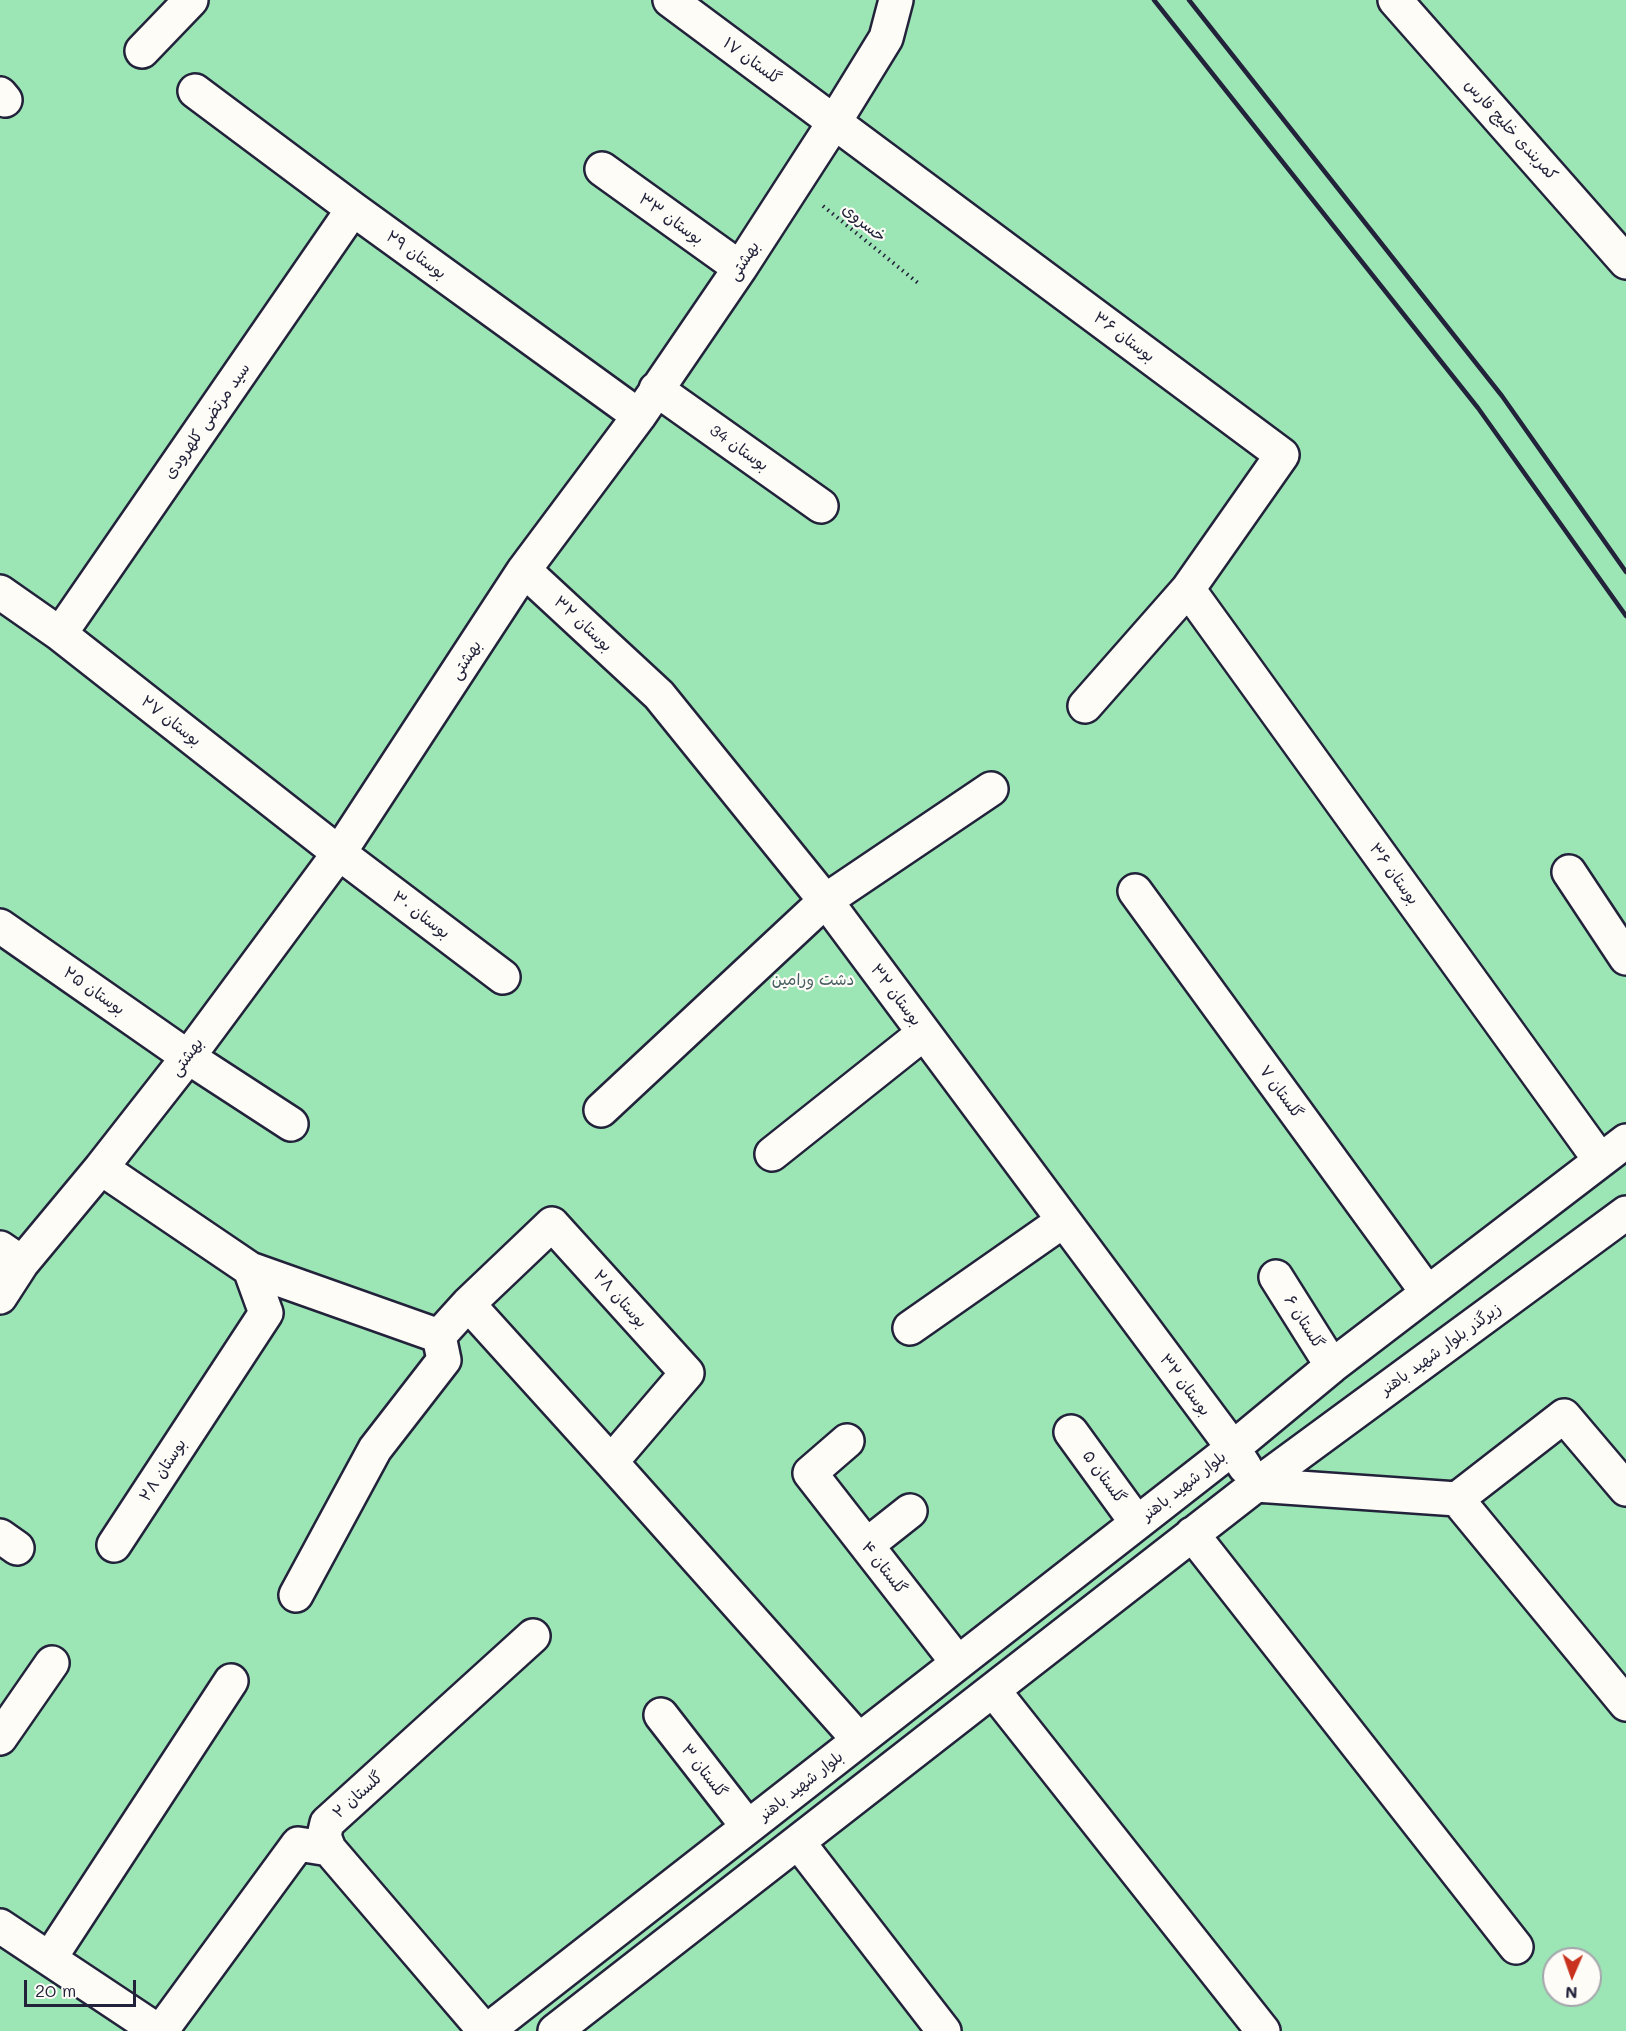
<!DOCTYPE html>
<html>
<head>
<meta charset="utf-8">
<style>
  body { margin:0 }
  #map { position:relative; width:1626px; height:2031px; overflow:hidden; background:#fdfcf7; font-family:Mali,sans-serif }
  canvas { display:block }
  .north { position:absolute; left:1542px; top:1947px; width:60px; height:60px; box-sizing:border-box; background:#fdfcf7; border:2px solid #a5a5ac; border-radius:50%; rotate:182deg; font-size:16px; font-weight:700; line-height:24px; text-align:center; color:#22223b }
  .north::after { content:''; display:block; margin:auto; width:21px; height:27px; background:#c8321e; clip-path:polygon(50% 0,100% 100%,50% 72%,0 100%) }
  .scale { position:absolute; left:24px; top:1980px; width:112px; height:27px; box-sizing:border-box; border:3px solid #22223b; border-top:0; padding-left:8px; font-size:18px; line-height:21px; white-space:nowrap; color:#22223b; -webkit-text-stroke:4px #fdfcf7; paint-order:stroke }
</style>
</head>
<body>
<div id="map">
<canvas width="1626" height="2031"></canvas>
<div class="north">N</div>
<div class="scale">20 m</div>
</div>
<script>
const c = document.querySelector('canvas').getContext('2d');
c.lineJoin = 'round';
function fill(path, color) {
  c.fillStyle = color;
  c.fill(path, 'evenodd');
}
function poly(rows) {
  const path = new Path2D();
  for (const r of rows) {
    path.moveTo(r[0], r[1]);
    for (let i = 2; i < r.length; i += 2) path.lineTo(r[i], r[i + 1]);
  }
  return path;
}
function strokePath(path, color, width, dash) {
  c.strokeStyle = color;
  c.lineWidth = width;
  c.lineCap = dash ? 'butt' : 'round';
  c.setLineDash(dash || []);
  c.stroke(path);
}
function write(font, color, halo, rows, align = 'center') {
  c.font = font + ' Mali,"Playpen Sans Arabic",sans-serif';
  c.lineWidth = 4.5;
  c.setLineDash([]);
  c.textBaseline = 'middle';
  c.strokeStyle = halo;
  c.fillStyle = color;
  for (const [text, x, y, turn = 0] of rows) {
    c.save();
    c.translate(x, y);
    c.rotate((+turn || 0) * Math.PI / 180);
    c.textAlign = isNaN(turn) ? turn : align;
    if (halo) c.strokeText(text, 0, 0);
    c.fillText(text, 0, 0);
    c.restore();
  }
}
fill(poly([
  [0,0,1626,0,1626,2031,0,2031],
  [1554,1959,1590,1959,1590,1995,1554,1995]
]), '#9ce5b5');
const minor = poly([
  [670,0,1282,455,1188,589,1600,1160],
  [1395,0,1626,262],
  [142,51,191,0],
  [195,91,353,209,639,416],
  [0,94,5,100],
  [602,169,740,268],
  [656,389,821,506],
  [524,570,659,695,832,909,1233,1448,1245,1467],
  [0,592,60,634,339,853,503,977],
  [60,634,353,209],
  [1085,706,1188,589],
  [1569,872,1626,958],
  [1135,891,1427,1292],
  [0,926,188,1057,291,1124],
  [601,1110,825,901,991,789],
  [772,1154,924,1033],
  [101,1168,250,1269,439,1336],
  [0,1248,22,1263],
  [1276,1277,1332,1366],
  [0,1297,22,1263,101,1168,188,1057,339,853,524,570,639,416,740,268,835,121,886,38,896,0],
  [468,1304,611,1462,859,1740],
  [910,1328,1063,1221],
  [439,1336,468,1304,552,1224,687,1373,611,1462],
  [1071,1432,1137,1523],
  [847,1441,810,1473,958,1663],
  [1256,1485,1457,1499,1564,1416,1626,1489],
  [1457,1499,1626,1704],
  [1192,1534,1516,1947],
  [0,1536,17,1548],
  [114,1545,266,1313,250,1269],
  [867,1545,910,1511],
  [296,1595,375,1449,444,1360,439,1336],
  [993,1690,1263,2031],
  [661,1715,748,1827],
  [0,1738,52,1663],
  [798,1842,944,2031],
  [0,1926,158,2031],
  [50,1958,231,1681],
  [161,2031,298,1844,329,1849],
  [485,2031,329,1849,324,1836,327,1823,533,1636],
  [487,2031,1233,1448,1332,1366,1626,1141],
  [555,2031,1256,1485,1626,1213]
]);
strokePath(minor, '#22223b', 38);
strokePath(poly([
  [823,206,918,283]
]), '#22223b', 4, [1.5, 4.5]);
strokePath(minor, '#fdfcf7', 33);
strokePath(poly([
  [1154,0,1478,408,1626,616],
  [1189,0,1502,396,1626,572]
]), '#22223b', 4.5);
write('16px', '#22223b', '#fdfcf7', [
  ["گلستان ۱۷",752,61,36],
  ["کمربندی خلیج فارس",1511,130,48],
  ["بوستان ۳۳",671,219,36],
  ["خسروی",864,223,39],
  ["بوستان ۲۹",416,255,36],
  ["بهشتی",744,261,-57],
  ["بوستان ۳۶",1124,337,37],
  ["سید مرتضی کلهرودی",207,421,-55],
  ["بوستان 34",739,448,35],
  ["بوستان ۳۲",583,624,43],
  ["بهشتی",466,660,-57],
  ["بوستان ۲۷",171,721,38],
  ["بوستان ۳۶",1394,874,54],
  ["بوستان ۳۰",421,915,37],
  ["بوستان ۲۵",94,991,35],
  ["بوستان ۳۲",896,995,53],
  ["بهشتی",187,1057,-53],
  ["گلستان ۷",1281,1092,54],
  ["بوستان ۲۸",620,1299,48],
  ["گلستان ۶",1304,1322,58],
  ["زیرگذر بلوار شهید باهنر",1441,1349,-36],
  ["بوستان ۳۲",1185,1385,53],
  ["بوستان ۲۸",163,1470,-57],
  ["گلستان ۵",1104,1477,54],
  ["بلوار شهید باهنر",1184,1486,-38],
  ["گلستان ۴",884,1568,52],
  ["گلستان ۳",704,1771,52],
  ["بلوار شهید باهنر",801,1786,-38],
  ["گلستان ۲",358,1795,-42]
]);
write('16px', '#475c60', '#fdfcf7', [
  ["دشت ورامین",813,980]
]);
</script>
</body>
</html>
